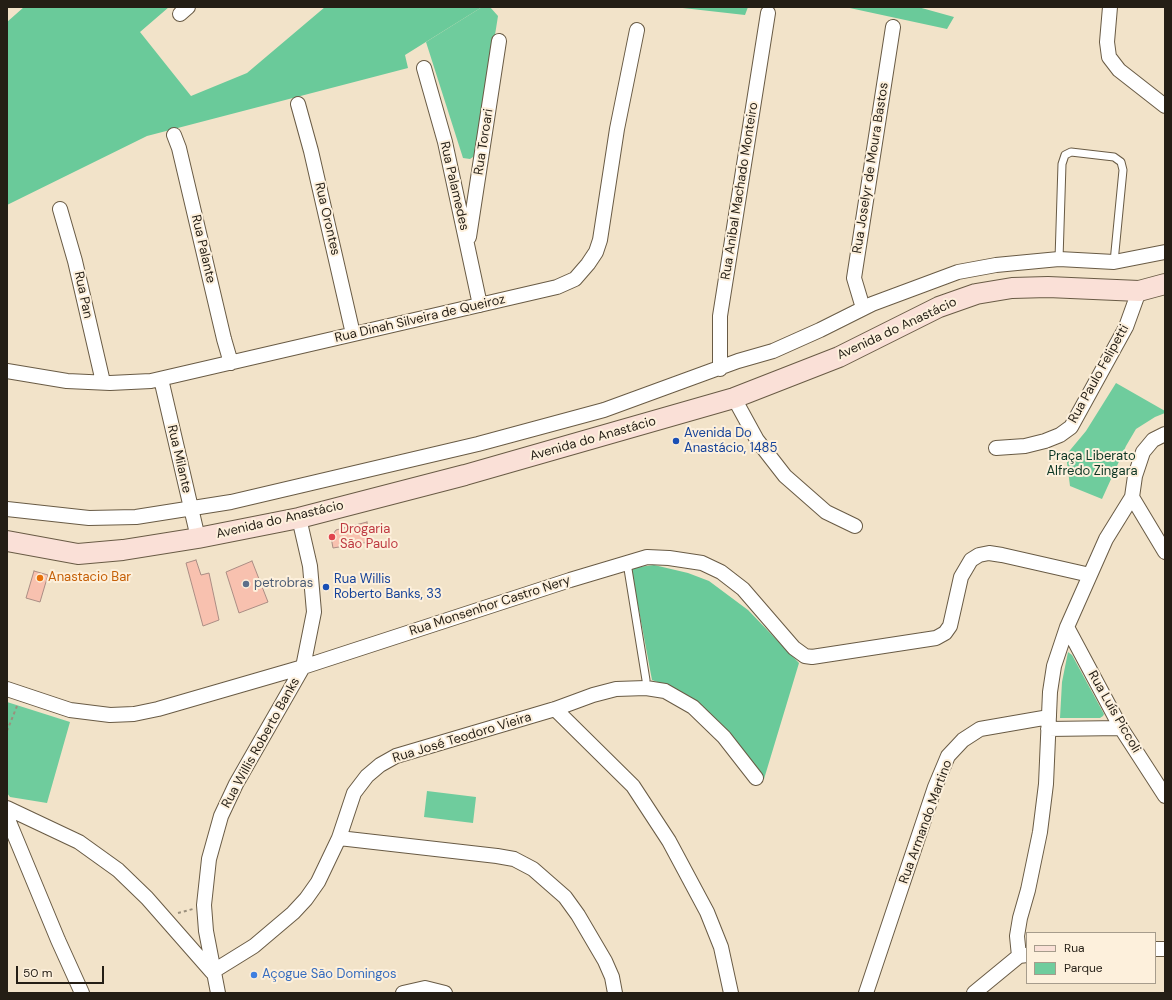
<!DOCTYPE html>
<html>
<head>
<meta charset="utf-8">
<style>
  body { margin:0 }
  #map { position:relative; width:1172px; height:1000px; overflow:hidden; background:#f2e3c9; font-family:"DM Sans",sans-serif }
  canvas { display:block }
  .frame { position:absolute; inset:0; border:8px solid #241e15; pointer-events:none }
  .legend { position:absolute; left:1026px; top:932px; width:130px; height:52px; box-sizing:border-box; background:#fdf0dc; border:1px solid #a69c8c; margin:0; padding:5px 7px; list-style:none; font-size:12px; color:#241e15 }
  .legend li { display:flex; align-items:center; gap:8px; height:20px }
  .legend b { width:20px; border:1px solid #a69c8c }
  .scale { position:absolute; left:16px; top:966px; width:88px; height:18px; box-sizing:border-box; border:2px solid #241e15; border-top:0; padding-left:5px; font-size:12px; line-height:14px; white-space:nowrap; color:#241e15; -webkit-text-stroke:3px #fdf0dc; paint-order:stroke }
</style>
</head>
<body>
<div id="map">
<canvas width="1172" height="1000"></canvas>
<div class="frame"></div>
<ul class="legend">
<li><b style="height:5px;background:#fae0d7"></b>Rua</li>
<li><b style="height:11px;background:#6fcc9d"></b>Parque</li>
</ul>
<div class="scale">50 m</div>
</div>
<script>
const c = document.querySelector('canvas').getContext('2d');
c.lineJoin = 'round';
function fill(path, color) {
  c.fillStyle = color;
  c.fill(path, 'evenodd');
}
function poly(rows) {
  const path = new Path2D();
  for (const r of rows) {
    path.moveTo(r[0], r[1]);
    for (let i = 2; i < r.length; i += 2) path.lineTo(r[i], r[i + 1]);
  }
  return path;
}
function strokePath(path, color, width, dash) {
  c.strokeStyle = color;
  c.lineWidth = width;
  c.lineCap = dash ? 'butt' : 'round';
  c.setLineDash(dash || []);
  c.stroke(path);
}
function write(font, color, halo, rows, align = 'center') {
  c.font = font + ' "DM Sans",sans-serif';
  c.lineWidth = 4;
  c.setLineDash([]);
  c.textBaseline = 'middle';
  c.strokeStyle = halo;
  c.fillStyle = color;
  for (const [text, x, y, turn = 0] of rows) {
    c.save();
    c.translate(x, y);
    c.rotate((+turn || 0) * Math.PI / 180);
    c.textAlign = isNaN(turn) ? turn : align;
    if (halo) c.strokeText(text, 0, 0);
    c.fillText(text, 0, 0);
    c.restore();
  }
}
fill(poly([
  [482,7,490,7,498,16,476,155,470,159,463,158,426,42],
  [1116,383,1165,411,1165,413,1155,417,1136,429,1126,446,1102,499,1070,486,1066,455,1086,431],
  [1068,652,1072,655,1104,714,1103,716,1100,718,1060,718,1062,682],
  [7,702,70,722,47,803,10,797,7,793],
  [427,791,476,797,473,823,424,817]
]), '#6fcc9d');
fill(poly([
  [24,7,169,7,140,32,191,96,247,73,325,7,482,7,405,55,408,68,147,136,7,205,7,22],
  [674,7,748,7,745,15],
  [845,7,918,7,954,17,947,29],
  [654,565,688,573,709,581,748,610,799,663,764,779,757,770,671,687,652,680,631,568]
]), '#6aca9a');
const building = poly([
  [367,522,369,542,333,548,331,537,336,530,367,522],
  [196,560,201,575,209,573,219,620,203,626,186,563,196,560],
  [252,561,268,602,239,613,226,572,252,561],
  [34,571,48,575,40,602,26,598,34,571]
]);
fill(building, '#f8c1af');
strokePath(building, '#aa8d84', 1);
const service = poly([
  [1059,259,1062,164,1065,155,1071,152,1114,157,1121,162,1123,170,1114,262],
  [628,569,646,680]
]);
const minor = poly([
  [1110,7,1107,42,1109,57,1119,70,1165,106],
  [180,14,188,7],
  [424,68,445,142,480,305],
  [298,104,311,151,353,334],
  [174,135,179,148,224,339,231,363],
  [60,209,75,261,103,382],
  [469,237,499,41],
  [863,308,854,278,893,27],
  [720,369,720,316,768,13],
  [7,371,67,381,110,383,151,381,557,287,575,279,588,264,596,252,600,240,617,129,637,30],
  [161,379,198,538],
  [734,398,757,440,785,476,826,512,855,526],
  [1165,434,1153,440,1143,452,1135,476,1132,497,1165,552],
  [996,448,1025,446,1045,441,1060,435,1071,427,1126,327,1139,291],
  [7,509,89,518,136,517,231,502,478,444,604,410,738,361,773,351,820,330,872,304,958,272,996,265,1059,259,1114,262,1165,252],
  [1067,627,1121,728,1165,796],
  [7,689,70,710,110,715,134,714,158,709,303,667,570,580,647,557,669,558,702,563,721,572,743,589,794,648,805,656,812,657,936,638,945,633,950,626,961,577,971,560,979,555,989,553,1002,555,1090,575],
  [555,709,633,786,669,841,707,912,721,947,731,993],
  [1048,729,1121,728],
  [7,808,79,842,118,870,147,898,212,972],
  [7,817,58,940,82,993],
  [339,838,497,856,514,859,533,869,565,897,578,915,605,961,612,977,615,993],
  [1155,949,1165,949],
  [1019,956,1017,936,1020,918,1028,890,1040,832,1046,784,1050,692,1054,666,1067,627,1106,539,1132,497],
  [212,972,254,946,293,913,306,899,318,882,339,838,354,793,367,776,380,765,396,756,555,709,593,695,616,689,646,688,665,691,693,707,724,737,756,778],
  [218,993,206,931,204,905,209,859,221,816,236,784,303,667,314,612,310,566,299,518],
  [403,993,425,988,445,993],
  [866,993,935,787,948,756,963,740,980,729,1049,717],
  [974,993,1019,956,1027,955]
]);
const secondary = poly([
  [7,541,78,554,123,550,198,538,299,518,465,475,734,398,839,357,939,307,976,294,1012,288,1048,287,1139,291,1165,284]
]);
strokePath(service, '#695b45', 9);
strokePath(minor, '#695b45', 16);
strokePath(secondary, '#695b45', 22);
strokePath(poly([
  [7,731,17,706],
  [178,913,193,909]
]), '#9b907d', 2, [3, 3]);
strokePath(service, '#fff', 7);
strokePath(minor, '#fff', 14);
strokePath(secondary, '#fae0d7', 20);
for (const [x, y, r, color] of [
  [676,441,4,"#1a4fb4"],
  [332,537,4,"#e0444e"],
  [40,578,4,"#e8710a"],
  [246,584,4,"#5c6f8a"],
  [326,587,4,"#1a4fb4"],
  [254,975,4,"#3f7fe0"]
]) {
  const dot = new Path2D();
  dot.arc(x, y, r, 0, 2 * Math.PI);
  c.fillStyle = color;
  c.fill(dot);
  strokePath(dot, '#fdf0dc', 1.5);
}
write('13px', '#241e15', '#fdf0dc', [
  ["Rua Toroari",484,142,-81],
  ["Rua Joselyr de Moura Bastos",871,168,-81],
  ["Rua Palamedes",454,186,77],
  ["Rua Anibal Machado Monteiro",740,191,-81],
  ["Rua Orontes",327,219,77],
  ["Rua Palante",203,249,77],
  ["Rua Pan",83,295,78],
  ["Rua Dinah Silveira de Queiroz",420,319,-13],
  ["Avenida do Anastácio",897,329,-25],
  ["Rua Paulo Felipetti",1099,374,-61],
  ["Avenida do Anastácio",593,439,-16],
  ["Rua Milante",179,459,77],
  ["Avenida do Anastácio",280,520,-13],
  ["Rua Monsenhor Castro Nery",490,606,-18],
  ["Rua Luís Piccoli",1114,712,60],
  ["Rua José Teodoro Vieira",462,738,-17],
  ["Rua Willis Roberto Banks",261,743,-61],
  ["Rua Armando Martino",926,822,-70]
]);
write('13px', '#164399', '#fdf0dc', [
  ["Avenida Do",684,434],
  ["Anastácio, 1485",684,449],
  ["Rua Willis",334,580],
  ["Roberto Banks, 33",334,595]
], 'left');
write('13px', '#0c3624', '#fdf0dc', [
  ["Praça Liberato",1092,457],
  ["Alfredo Zingara",1092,472]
]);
write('13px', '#be3a42', '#fdf0dc', [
  ["Drogaria",340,530],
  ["São Paulo",340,545]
], 'left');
write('13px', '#c56008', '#fdf0dc', [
  ["Anastacio Bar",48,578]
], 'left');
write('13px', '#4e5e75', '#fdf0dc', [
  ["petrobras",254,584]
], 'left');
write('13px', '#366cbe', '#fdf0dc', [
  ["Açogue São Domingos",262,975]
], 'left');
</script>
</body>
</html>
